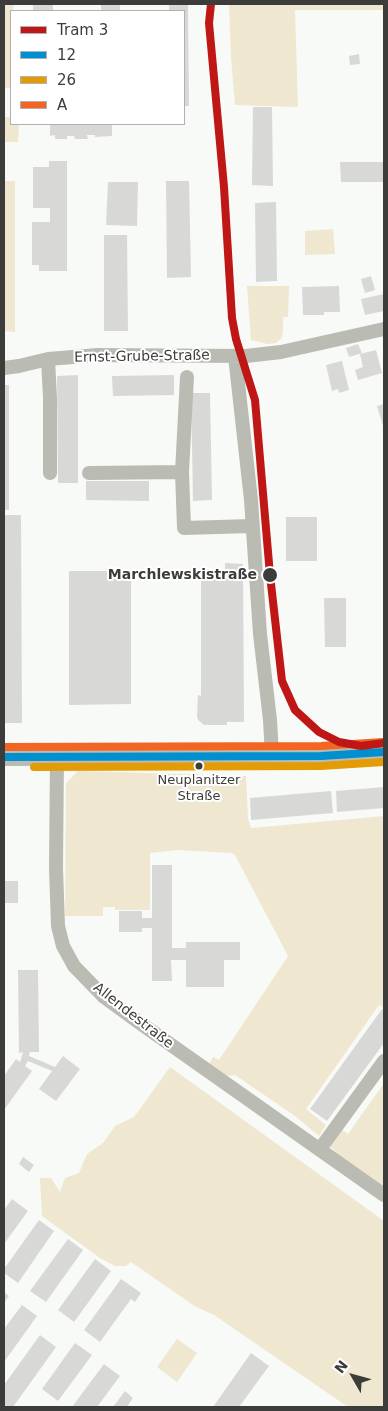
<!DOCTYPE html>
<html>
<head>
<meta charset="utf-8">
<style>
  body { margin:0 }
  #map { position:relative; width:388px; height:1411px; overflow:hidden; background:#f8faf7; font-family:"DejaVu Sans",sans-serif }
  canvas { display:block }
  .frame { position:absolute; inset:0; border:5px solid #3c3d3b; pointer-events:none }
  .legend { position:absolute; left:10px; top:10px; width:175px; height:115px; box-sizing:border-box; background:#fff; border:1px solid #b1b1b1; margin:0; padding:6px 9px; list-style:none; font-size:15px; color:#3c3d3b }
  .legend li { display:flex; align-items:center; gap:10px; height:25px }
  .legend b { width:25px; border:1px solid #b1b1b1 }
  .north { position:absolute; left:328px; top:1351px; width:50px; height:50px; -webkit-text-stroke:4px #fff; paint-order:stroke; rotate:308deg; font-size:14px; font-weight:700; line-height:20px; text-align:center; color:#3c3d3b }
  .north::after { content:''; display:block; margin:auto; width:18px; height:22px; background:#3c3d3b; clip-path:polygon(50% 0,100% 100%,50% 72%,0 100%) }
</style>
</head>
<body>
<div id="map">
<canvas width="388" height="1411"></canvas>
<div class="frame"></div>
<ul class="legend">
<li><b style="height:6px;background:#be1716"></b>Tram 3</li>
<li><b style="height:6px;background:#008fcf"></b>12</li>
<li><b style="height:6px;background:#e49c06"></b>26</li>
<li><b style="height:6px;background:#f26522"></b>A</li>
</ul>
<div class="north">N</div>
</div>
<script>
const c = document.querySelector('canvas').getContext('2d');
c.lineJoin = 'round';
function fill(path, color) {
  c.fillStyle = color;
  c.fill(path, 'evenodd');
}
function poly(rows) {
  const path = new Path2D();
  for (const r of rows) {
    path.moveTo(r[0], r[1]);
    for (let i = 2; i < r.length; i += 2) path.lineTo(r[i], r[i + 1]);
  }
  return path;
}
function strokePath(path, color, width, dash) {
  c.strokeStyle = color;
  c.lineWidth = width;
  c.lineCap = dash ? 'butt' : 'round';
  c.setLineDash(dash || []);
  c.stroke(path);
}
function write(font, color, halo, rows, align = 'center') {
  c.font = font + ' "DejaVu Sans",sans-serif';
  c.lineWidth = 4;
  c.setLineDash([]);
  c.textBaseline = 'middle';
  c.strokeStyle = halo;
  c.fillStyle = color;
  for (const [text, x, y, turn = 0] of rows) {
    c.save();
    c.translate(x, y);
    c.rotate((+turn || 0) * Math.PI / 180);
    c.textAlign = isNaN(turn) ? turn : align;
    if (halo) c.strokeText(text, 0, 0);
    c.fillText(text, 0, 0);
    c.restore();
  }
}
fill(poly([
  [4,4,14,4,13,11,11,11,11,88,4,88],
  [229,4,384,4,384,10,295,10,298,107,235,105,231,57],
  [4,117,11,117,11,124,19,124,18,142,4,142],
  [4,181,15,181,15,332,4,331],
  [333,229,335,254,305,255,305,231],
  [247,286,289,286,288,317,283,317,283,333,281,339,276,343,267,344,251,340],
  [78,771,246,776,248,818,251,828,384,816,384,1008,379,1005,306,1109,326,1125,319,1136,295,1116,235,1075,225,1076,209,1064,213,1057,219,1060,288,956,235,855,232,853,178,850,150,853,150,910,115,910,115,907,103,907,103,916,65,916,66,783],
  [170,1067,384,1221,384,1407,348,1407,214,1315,196,1307,131,1262,126,1266,115,1266,100,1258,42,1216,40,1178,51,1178,60,1192,65,1178,79,1173,87,1154,103,1143,115,1126,134,1117],
  [384,1083,384,1190,337,1157,335,1151,330,1147,342,1130,348,1134],
  [177,1339,197,1353,177,1382,157,1367]
]), '#efe7d0');
fill(poly([
  [33,4,53,4,53,11,33,11],
  [101,4,120,4,120,11,101,11],
  [169,4,188,4,189,106,184,106,184,11,169,11],
  [359,54,360,64,350,65,349,56],
  [253,107,272,107,273,186,252,185],
  [50,124,112,124,112,136,95,137,95,135,87,135,88,139,75,139,74,136,67,136,67,139,55,139,55,135,50,136],
  [49,161,67,161,67,271,39,271,39,265,32,265,32,222,50,222,50,208,33,208,33,167,49,167],
  [340,162,384,162,384,182,341,182],
  [166,181,189,181,191,277,167,278],
  [108,182,138,182,137,226,106,225],
  [276,202,277,281,256,282,255,203],
  [104,235,127,235,128,331,104,331],
  [371,276,375,290,365,293,361,279],
  [339,286,340,312,324,312,324,315,303,315,302,287],
  [384,294,384,311,365,315,361,299],
  [358,344,362,353,349,357,346,348],
  [376,350,382,373,358,380,355,370,363,367,360,354],
  [342,361,349,390,339,393,338,389,332,391,326,365],
  [78,375,78,483,58,483,57,376],
  [174,375,174,395,113,396,112,376],
  [4,385,9,385,9,510,4,510],
  [191,393,210,393,212,500,193,501],
  [384,404,384,429,377,406],
  [86,481,149,481,149,501,86,500],
  [4,515,21,515,22,723,4,723],
  [286,517,317,517,317,561,286,561],
  [225,563,243,564,244,722,227,722,227,725,204,725,198,720,197,716,198,695,201,696,201,571,225,571],
  [69,571,131,571,131,704,69,705],
  [324,598,346,598,346,647,325,647],
  [384,787,384,808,337,812,336,791],
  [331,791,333,813,251,820,250,798],
  [152,865,172,865,172,948,186,948,186,942,240,942,240,960,224,960,224,987,186,987,186,960,171,960,172,981,152,981,152,928,142,928,142,932,119,932,119,911,142,911,142,918,152,918],
  [4,881,18,881,18,903,4,903],
  [18,970,38,970,39,1052,30,1052,29,1056,55,1067,63,1056,80,1069,56,1101,39,1089,52,1071,28,1061,25,1066,32,1071,4,1110,4,1076,16,1059,20,1062,23,1052,19,1053],
  [382,1009,384,1011,384,1043,327,1121,310,1109],
  [23,1157,34,1165,29,1172,19,1164],
  [12,1199,28,1211,4,1244,4,1210],
  [39,1220,54,1231,18,1283,4,1273,4,1269],
  [68,1239,83,1250,46,1302,30,1291],
  [95,1259,111,1271,74,1322,58,1310],
  [121,1279,141,1293,135,1302,131,1299,100,1342,84,1330],
  [4,1292,9,1296,4,1303],
  [22,1305,37,1316,4,1362,4,1329],
  [40,1335,56,1347,13,1407,6,1407,4,1406,4,1385],
  [75,1343,92,1355,58,1401,42,1389],
  [251,1353,269,1366,239,1407,213,1407],
  [104,1364,120,1376,97,1407,72,1407],
  [125,1391,133,1398,127,1407,113,1407]
]), '#d8d9d7');
strokePath(poly([
  [235,356,251,500,260,634,270,720,272,756],
  [48,359,50,398,50,473],
  [4,368,19,366,48,359,98,355,246,356,281,352,384,329],
  [187,377,182,472,184,528,252,526],
  [89,473,182,472],
  [57,757,56,868,58,926,63,946,74,966,103,996,140,1023,384,1195],
  [320,1149,384,1061]
]), '#babbb3', 14);
strokePath(poly([
  [4,757,321,756,384,752]
]), '#babbb3', 18);
strokePath(poly([
  [4,757,321,756,384,752]
]), '#008fcf', 8);
strokePath(poly([
  [34,767,321,766,384,762]
]), '#e49c06', 8);
strokePath(poly([
  [4,747,321,746,383,742]
]), '#f26522', 8);
strokePath(poly([
  [211,4,209,23,224,187,232,318,236,339,255,400,270,575,282,681,295,710,319,732,339,742,361,746,384,743]
]), '#be1716', 8);
for (const [x, y, r, color] of [
  [270,575,8,"#3c3d3b"],
  [199,766,4.5,"#3c3d3b"]
]) {
  const dot = new Path2D();
  dot.arc(x, y, r, 0, 2 * Math.PI);
  c.fillStyle = color;
  c.fill(dot);
  strokePath(dot, '#fff', 2);
}
write('13px', '#3c3d3b', '#fff', [
  ["Neuplanitzer",199,781],
  ["Straße",199,797]
]);
write('14px', '#3c3d3b', '#fff', [
  ["Ernst-Grube-Straße",142,357,-1],
  ["Allendestraße",133,1016,38]
]);
write('bold 14px', '#3c3d3b', '#fff', [
  ["Marchlewskistraße",257,575]
], 'right');
</script>
</body>
</html>
